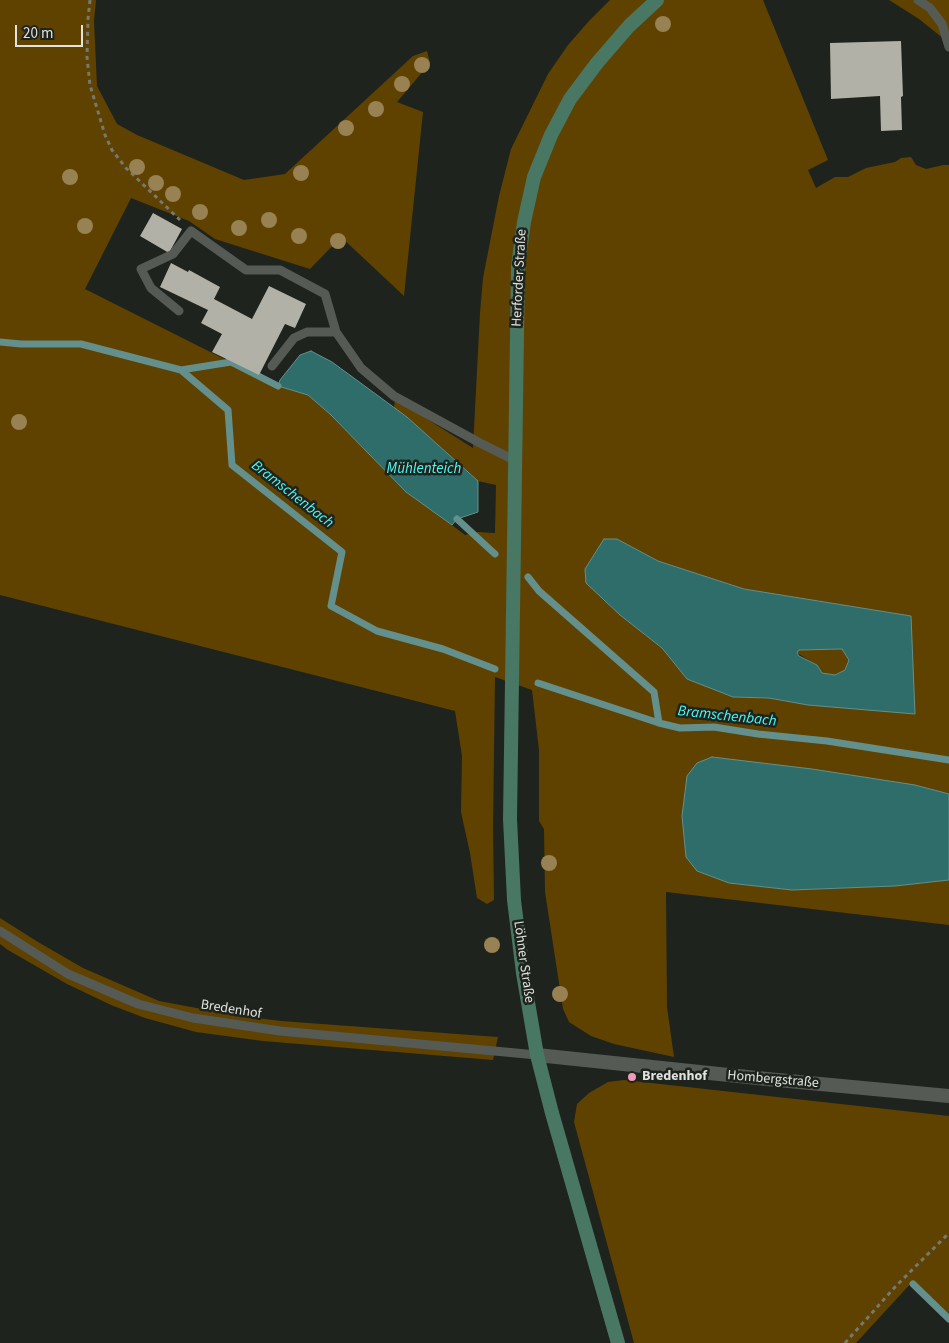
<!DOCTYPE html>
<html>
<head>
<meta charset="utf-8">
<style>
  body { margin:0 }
  #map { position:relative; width:949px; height:1343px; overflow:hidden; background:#1f231d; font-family:"Source Sans 3",sans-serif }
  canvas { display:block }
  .scale { position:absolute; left:15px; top:25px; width:68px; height:22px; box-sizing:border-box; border:2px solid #dfe2de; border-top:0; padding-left:6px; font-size:15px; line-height:18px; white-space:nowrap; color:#dfe2de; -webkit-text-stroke:4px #1f231d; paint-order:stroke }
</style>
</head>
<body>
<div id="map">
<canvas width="949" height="1343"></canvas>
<div class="scale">20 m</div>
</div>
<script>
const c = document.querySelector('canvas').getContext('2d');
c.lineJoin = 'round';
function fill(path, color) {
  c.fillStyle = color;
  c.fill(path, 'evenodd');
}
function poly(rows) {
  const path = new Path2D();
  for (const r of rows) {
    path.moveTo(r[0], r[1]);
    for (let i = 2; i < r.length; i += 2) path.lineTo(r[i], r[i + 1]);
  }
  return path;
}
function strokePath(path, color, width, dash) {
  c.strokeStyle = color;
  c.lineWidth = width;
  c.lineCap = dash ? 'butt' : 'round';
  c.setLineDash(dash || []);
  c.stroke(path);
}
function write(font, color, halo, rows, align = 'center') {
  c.font = font + ' "Source Sans 3",sans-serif';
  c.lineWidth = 5;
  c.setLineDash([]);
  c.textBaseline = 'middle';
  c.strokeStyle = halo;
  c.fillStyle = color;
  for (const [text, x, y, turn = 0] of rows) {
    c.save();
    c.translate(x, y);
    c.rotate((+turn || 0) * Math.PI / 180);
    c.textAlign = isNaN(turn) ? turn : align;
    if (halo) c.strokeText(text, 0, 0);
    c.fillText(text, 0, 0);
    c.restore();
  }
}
fill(poly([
  [0,0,96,0,94,21,97,86,117,124,137,135,244,180,285,174,413,56,427,51,430,63,397,102,423,112,404,296,341,237,310,269,215,239,189,221,131,198,85,289,278,386,308,395,331,415,406,492,419,500,465,535,478,532,495,533,496,485,478,481,407,417,394,408,395,399,473,448,480,313,483,278,499,196,511,149,548,74,568,45,589,21,610,0,763,0,828,160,808,170,816,188,835,177,848,177,866,168,895,162,901,158,911,157,916,165,926,169,943,165,949,165,949,794,915,785,697,871,729,883,792,890,895,886,949,880,949,925,666,892,667,1007,674,1057,614,1044,591,1036,569,1022,563,1009,545,892,544,829,539,821,539,750,532,690,495,677,493,829,494,900,487,904,477,898,470,853,461,812,462,756,455,711,0,595],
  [617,539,658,561,744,589,910,616,808,705,769,698,733,697,687,679,662,648,620,615],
  [889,0,949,0,949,43,919,19],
  [843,649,849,660,845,670,835,675,822,673,817,665,797,653,799,650],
  [0,918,38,942,83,968,159,1001,234,1015,281,1021,498,1037,493,1060,263,1041,196,1032,145,1018,111,1005,67,984,8,950,0,944],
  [624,1080,949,1116,949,1316,913,1281,856,1343,634,1343,574,1122,577,1104,589,1093,608,1082]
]), '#5f4200');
const water = poly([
  [311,351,332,362,407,417,478,481,478,512,457,519,452,525,406,492,331,415,308,395,278,386,280,380,300,355,311,351],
  [604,539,617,539,658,561,744,589,911,616,915,714,808,705,769,698,733,697,687,679,662,648,620,615,586,583,585,569,604,539],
  [842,649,849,660,845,670,835,675,822,673,817,665,799,656,797,653,799,650,842,649],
  [712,757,812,769,915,785,949,794,949,880,895,886,792,890,729,883,697,871,686,857,682,816,687,776,697,763,712,757]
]);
fill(water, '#2e6d6a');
strokePath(water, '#63908d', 1);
strokePath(poly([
  [0,342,21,344,81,344,181,370,228,410,232,465,342,552,331,606,377,631,443,649,495,669],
  [181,370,231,362,278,386],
  [457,519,495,554],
  [528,577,539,591,654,692,659,723],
  [538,683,659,723,680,728,714,727,758,734,827,741,949,760],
  [913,1284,949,1319]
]), '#63908d', 7);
fill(poly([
  [901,41,903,96,901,97,902,130,881,131,880,96,831,99,830,43],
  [153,213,182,229,169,253,140,236],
  [171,263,188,272,189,270,220,287,214,299,252,319,269,286,306,304,295,328,285,324,259,375,212,352,222,334,201,323,208,310,160,287]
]), '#b1b1a8');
strokePath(poly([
  [90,0,88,19,87,57,90,85,105,135,112,150,126,168,180,220],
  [845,1343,895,1287,949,1233]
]), '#757974', 3, [4, 4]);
strokePath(poly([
  [918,0,930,8,942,24,949,47],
  [179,311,151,288,141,269,173,254,191,231,246,270,280,270,325,294,336,332,361,368,394,396,480,443,514,460],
  [272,366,294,338,307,332,336,332],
  [0,931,68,974,138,1004,193,1018,280,1031,537,1055]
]), '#565a54', 9);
strokePath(poly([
  [537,1055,767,1079,949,1096]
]), '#565a54', 14);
strokePath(poly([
  [618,1343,552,1113,537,1055,523,973,514,900,510,819,518,266,524,222,534,177,551,135,570,99,597,63,629,26,657,0]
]), '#487764', 14);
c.fillStyle = '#988153';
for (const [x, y] of [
  [663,24],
  [422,65],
  [402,84],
  [376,109],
  [346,128],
  [137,167],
  [301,173],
  [70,177],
  [156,183],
  [173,194],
  [200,212],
  [269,220],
  [85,226],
  [239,228],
  [299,236],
  [338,241],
  [19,422],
  [549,863],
  [492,945],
  [560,994]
]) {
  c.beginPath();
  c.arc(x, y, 8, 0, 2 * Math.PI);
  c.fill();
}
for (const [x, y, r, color] of [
  [632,1077,5,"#ef9ab8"]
]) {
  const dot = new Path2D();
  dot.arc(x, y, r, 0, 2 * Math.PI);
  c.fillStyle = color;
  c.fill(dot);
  strokePath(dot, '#1f231d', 2);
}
write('14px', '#dfe2de', '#1f231d', [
  ["Herforder Straße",520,278,-87],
  ["Löhner Straße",523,962,82],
  ["Bredenhof",231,1010,9],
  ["Hombergstraße",773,1080,5]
]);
write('bold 14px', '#dfe2de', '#1f231d', [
  ["Bredenhof",642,1077]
], 'left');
write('italic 15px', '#4efaf4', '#1f231d', [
  ["Mühlenteich",424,470],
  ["Bramschenbach",292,495,38],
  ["Bramschenbach",727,717,6]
]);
</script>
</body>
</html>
